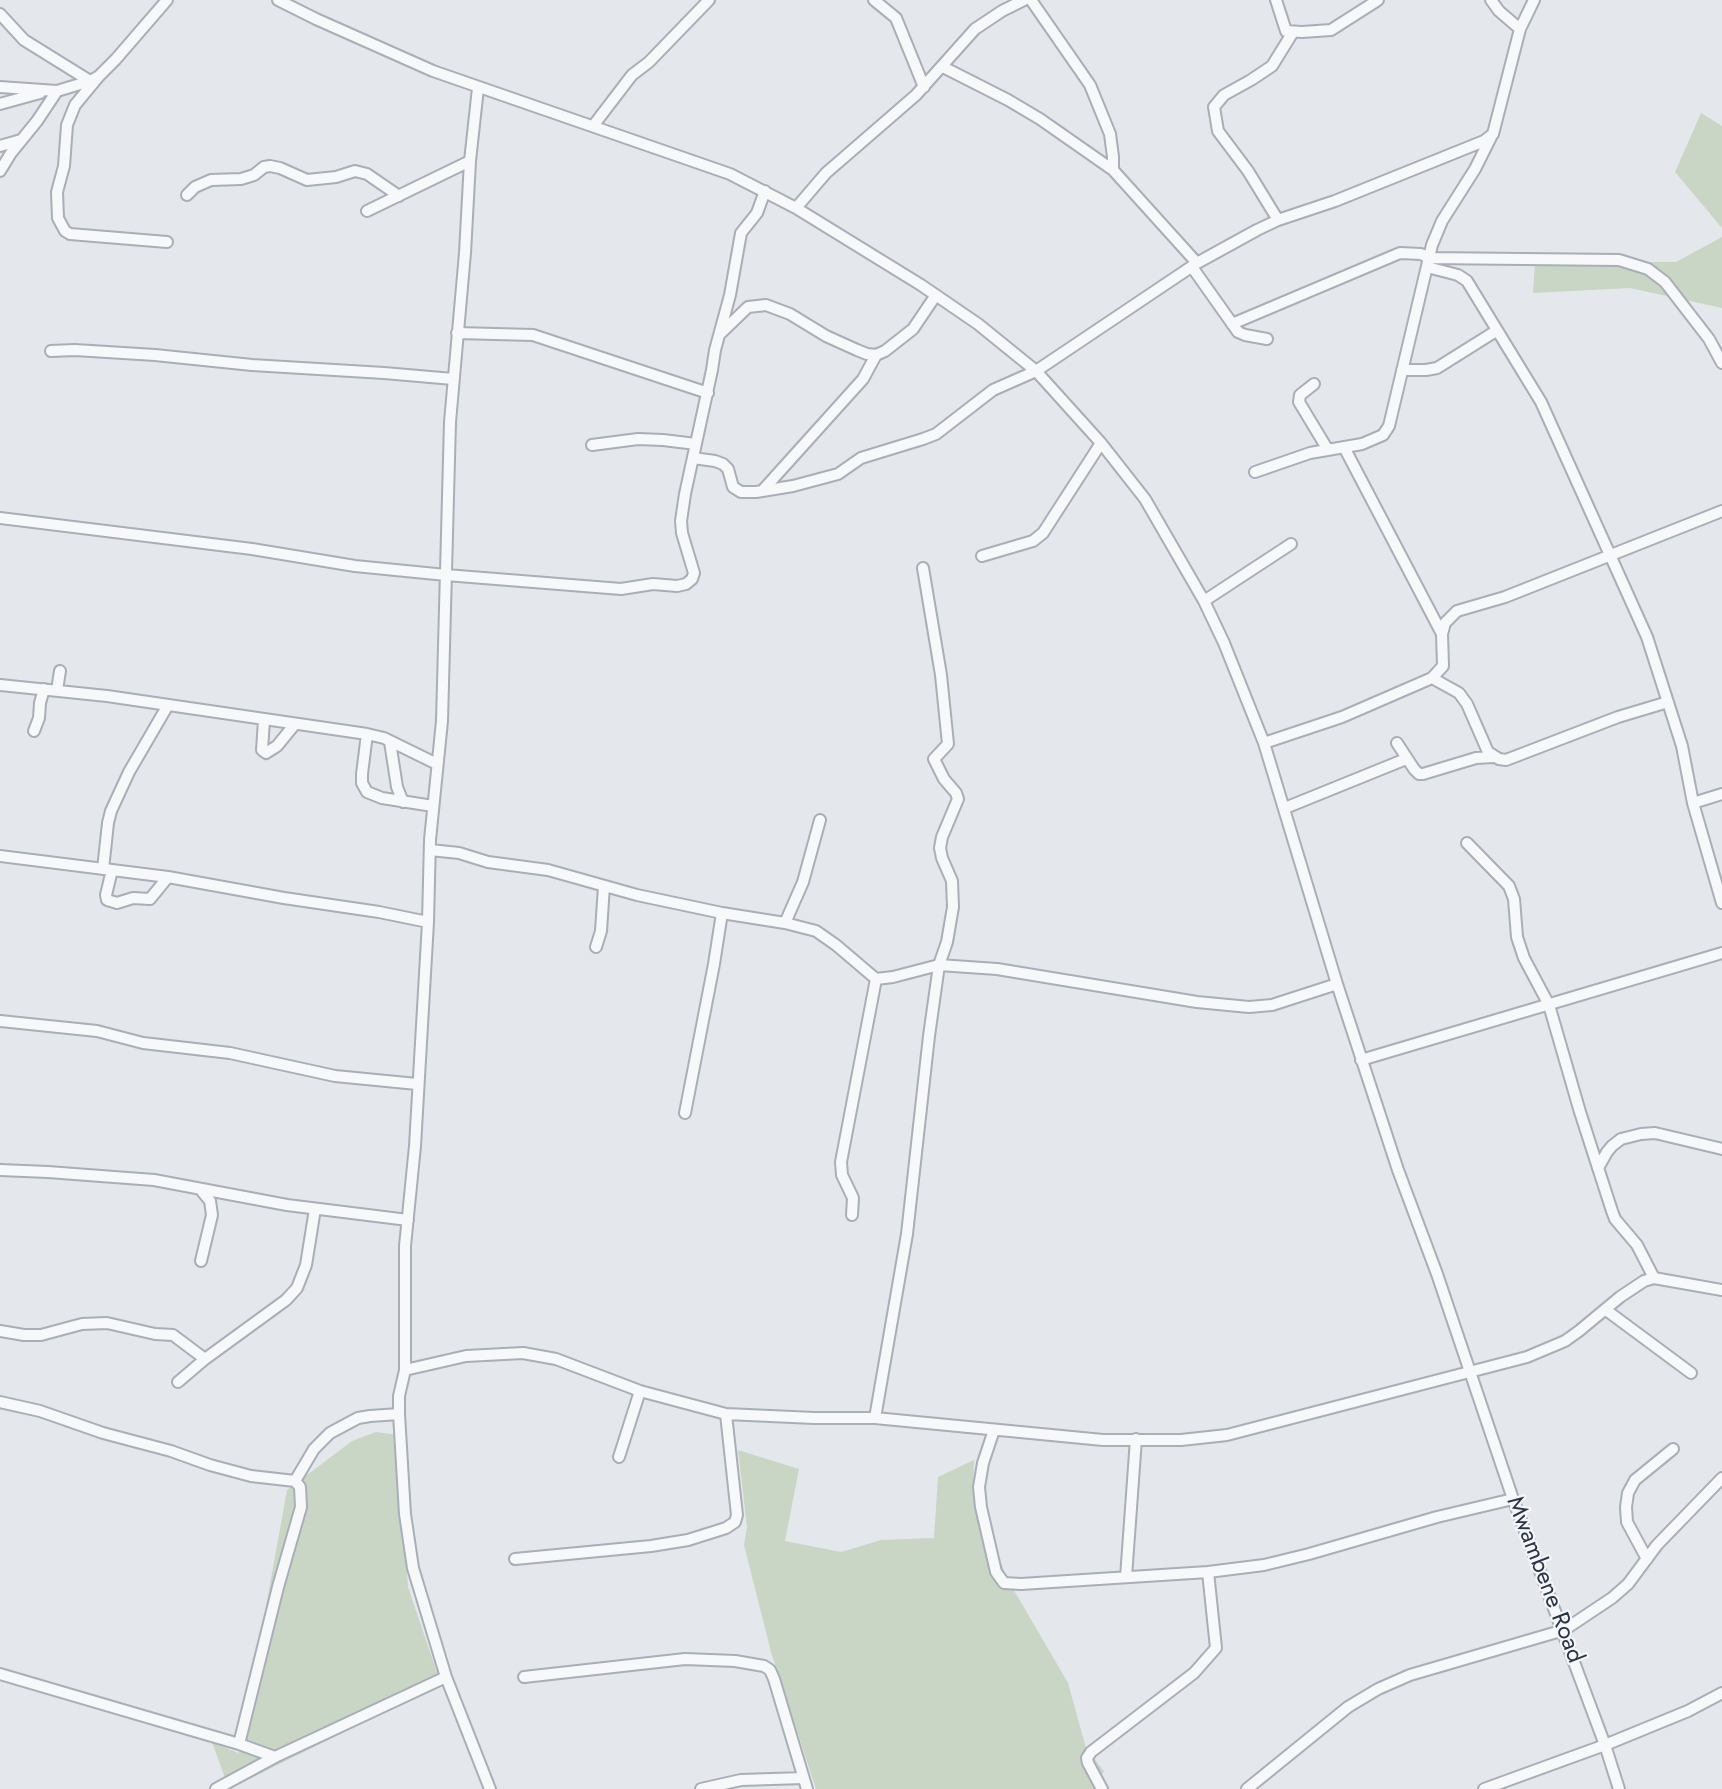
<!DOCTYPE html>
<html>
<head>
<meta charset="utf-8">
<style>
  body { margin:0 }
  canvas { display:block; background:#e4e7ec }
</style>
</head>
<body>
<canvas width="1722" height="1789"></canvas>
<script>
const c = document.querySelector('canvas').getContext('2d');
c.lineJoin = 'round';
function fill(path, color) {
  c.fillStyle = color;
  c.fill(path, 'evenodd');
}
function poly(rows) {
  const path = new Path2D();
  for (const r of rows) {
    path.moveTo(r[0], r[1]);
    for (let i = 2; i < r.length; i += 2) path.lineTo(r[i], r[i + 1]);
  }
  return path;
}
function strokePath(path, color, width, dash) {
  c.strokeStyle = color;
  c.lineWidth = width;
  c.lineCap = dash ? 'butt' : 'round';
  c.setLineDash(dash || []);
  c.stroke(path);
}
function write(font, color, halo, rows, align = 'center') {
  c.font = font + ' Jost,sans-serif';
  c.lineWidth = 4.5;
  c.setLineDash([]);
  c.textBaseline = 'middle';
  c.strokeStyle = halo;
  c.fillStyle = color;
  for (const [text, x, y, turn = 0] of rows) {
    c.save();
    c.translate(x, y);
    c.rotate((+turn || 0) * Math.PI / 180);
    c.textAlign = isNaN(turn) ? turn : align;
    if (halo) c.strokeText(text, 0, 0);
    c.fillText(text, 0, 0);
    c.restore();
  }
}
fill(poly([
  [1701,113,1722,126,1722,228,1675,172],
  [1722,237,1722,308,1630,288,1533,293,1535,262,1676,262],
  [376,1432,398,1435,408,1587,441,1684,229,1789,212,1742,238,1753,241,1745,287,1490,352,1441],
  [738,1450,799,1469,785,1541,841,1552,881,1540,934,1538,938,1477,974,1460,973,1496,1008,1580,1068,1683,1086,1748,1104,1771,1095,1789,816,1789,771,1652,744,1545,747,1527]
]), '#c9d6c5');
const minor = poly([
  [278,0,316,19,433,71,730,174,796,208,921,285,978,324,1036,371,1101,443,1145,499,1204,601,1224,643,1264,743,1337,984,1398,1170,1437,1274,1513,1499,1605,1745,1619,1789],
  [874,0,896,18,924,87],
  [1031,0,1090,85,1110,134,1113,157,1113,170],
  [1276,0,1286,31,1302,32,1331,30,1378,0],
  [1491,0,1499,11,1520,29],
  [0,14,24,40,90,81],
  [943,67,1008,100,1040,119,1113,170,1197,263],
  [99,76,75,105,67,125,64,166,57,192,58,218,65,231,70,234,167,242],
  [0,87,57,91,90,81,99,76,116,59,167,0],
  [478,88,470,161,465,253,450,422,442,721,430,840,428,922,415,1146,405,1246,405,1370,399,1396,399,1414,405,1514,413,1568,446,1677,490,1789],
  [0,104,40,93],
  [593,126,632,75,649,62,709,0],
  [0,146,21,140],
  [0,171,11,153,37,121,57,91],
  [187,195,195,187,211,180,241,179,254,175,264,167,270,166,280,168,307,180,336,177,355,171,367,174,399,196],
  [796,208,826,173,916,95,975,29,1002,11,1024,0],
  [367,211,470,161],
  [1278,220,1248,171,1218,131,1214,107,1224,95,1251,80,1272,66,1293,32],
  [1192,267,1238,332,1245,335,1267,339],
  [1427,267,1458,275,1467,281,1541,402,1647,637,1682,746,1693,803,1722,903],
  [1232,324,1400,253,1421,254,1429,258,1619,260,1648,269,1665,282,1709,339,1722,363],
  [457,333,533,335,708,393],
  [720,334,748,307,766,305,790,314,826,336,857,350,867,354,876,355,885,351,913,329,936,295],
  [51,351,75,350,155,355,252,365,384,373,453,379],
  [1402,370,1426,370,1437,368,1496,331],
  [1314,384,1300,395,1299,402,1328,450],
  [592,445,638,439,663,440,696,444],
  [1345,449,1442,634],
  [693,458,715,461,723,464,728,469,733,487,741,492,756,492,793,486,838,474,861,458,923,439,936,434,993,390,1036,371,1197,263,1257,230,1278,220,1335,201,1484,141,1493,134,1520,29,1534,0],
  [1255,472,1310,453,1362,444,1383,435,1389,426,1432,245,1442,221,1475,169,1491,137],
  [763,490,863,379,876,355],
  [0,518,252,549,355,566,446,575,621,589,653,584,677,586,686,584,692,579,694,573,682,533,681,521,685,494,712,370,715,350,730,295,741,233,757,213,765,191],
  [982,556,1033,541,1043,533,1101,443],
  [1204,601,1291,544],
  [1432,678,1459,693,1467,704,1488,752,1499,759,1506,760,1618,717,1668,702],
  [0,685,107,696,367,734,384,738,437,764],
  [57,690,60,671],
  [264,720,262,750,266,753,277,746,295,724],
  [34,731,39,718,40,703,44,689],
  [367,734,362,774,362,783,367,792,382,798,433,806],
  [390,742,397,787,403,802],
  [1264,743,1342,717,1432,678,1443,666,1442,634,1445,623,1457,611,1505,597,1722,511],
  [1397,743,1414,769,1419,774,1423,774,1476,758,1494,757],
  [1693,803,1722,794],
  [1285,808,1406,759],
  [1467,843,1509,886,1514,899,1517,937,1524,958,1549,1005,1580,1112,1612,1211,1615,1219,1637,1245,1654,1278],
  [430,850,459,853,488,862,548,870,637,895,722,913,785,923,816,931,836,945,876,979,893,977,939,965,997,969,1197,1002,1249,1007,1272,1005,1337,984],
  [0,856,168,877,284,898,379,912,428,922],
  [103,869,108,823,111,811,129,772,168,705],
  [112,870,106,895,107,900,117,903,133,898,150,899,168,877],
  [785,923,803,882,820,820],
  [596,947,601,931,604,886],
  [0,1021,97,1031,143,1043,230,1053,335,1076,417,1084],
  [1361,1060,1722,953],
  [685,1113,714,964,722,913],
  [1598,1168,1607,1152,1612,1146,1621,1139,1641,1134,1655,1133,1722,1149],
  [0,1170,48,1172,154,1180,287,1205,408,1220],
  [852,1215,853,1198,842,1175,841,1162,876,979],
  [201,1261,212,1215,210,1201,201,1190],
  [1606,1310,1691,1373],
  [0,1331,24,1335,41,1335,82,1324,107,1323,155,1334,173,1335,205,1359],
  [405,1370,466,1356,523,1353,556,1359,640,1391,726,1414,814,1418,875,1418,1103,1440,1181,1440,1227,1435,1527,1357,1565,1341,1579,1331,1620,1297,1644,1281,1654,1278,1722,1290],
  [178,1382,205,1359,286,1300,297,1288,306,1265,315,1209],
  [0,1402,40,1411,103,1433,171,1451,210,1465,251,1476,295,1481,300,1487,301,1507,278,1587,239,1744],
  [875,1418,907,1234,929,1036,939,965,947,942,953,907,952,881,942,858,940,848,942,837,958,799,956,793,944,779,934,759,948,744,941,675,923,568],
  [994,1430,983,1463,979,1487,981,1507,996,1572,1004,1583,1021,1584,1208,1572,1264,1565,1309,1554,1437,1517,1513,1499],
  [619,1457,640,1391],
  [295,1481,314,1449,330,1433,358,1418,370,1416,399,1414],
  [515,1559,651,1546,688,1540,726,1528,735,1522,737,1515,726,1414],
  [1647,1559,1627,1522,1626,1507,1628,1493,1635,1480,1673,1449],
  [1126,1577,1136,1439],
  [0,1674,239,1744,275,1757],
  [524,1677,685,1659,735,1661,764,1666,770,1670,774,1679,807,1789],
  [216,1789,275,1757,446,1677],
  [701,1789,741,1780,803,1778],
  [1102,1789,1088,1763,1087,1758,1091,1752,1194,1673,1216,1648,1208,1572],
  [1247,1789,1348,1707,1378,1689,1410,1675,1564,1630,1612,1598,1628,1584,1657,1545,1722,1478],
  [1484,1789,1605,1745,1688,1711,1722,1693]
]);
strokePath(minor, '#a9aeb7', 14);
strokePath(minor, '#f7f8fa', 10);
write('24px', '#2b3445', '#f4f6f9', [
  ["Mwambene Road",1544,1580,69]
]);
</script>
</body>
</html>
